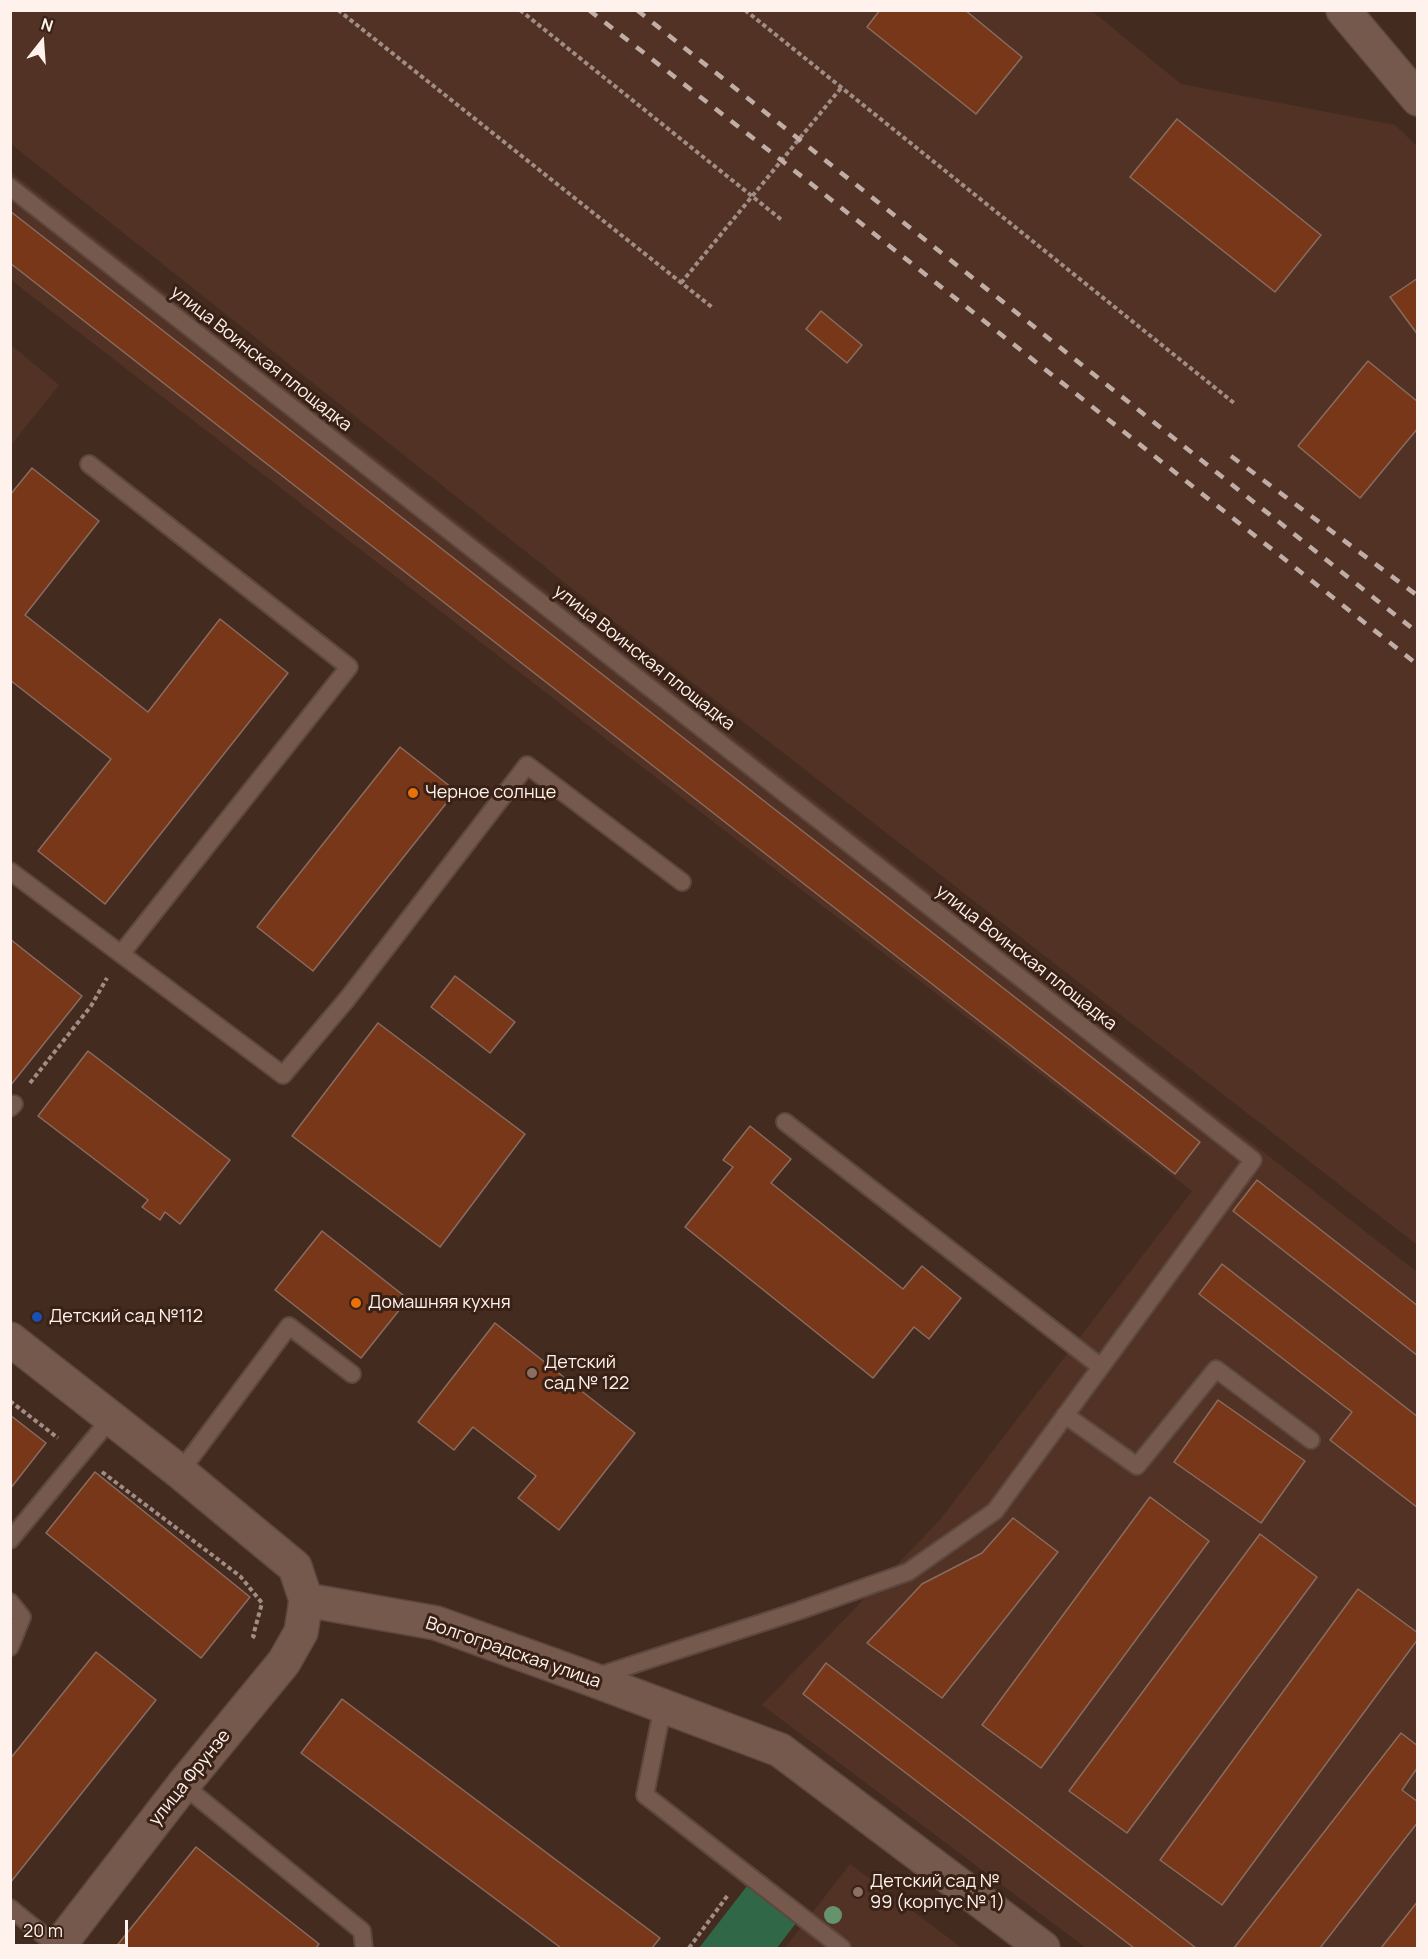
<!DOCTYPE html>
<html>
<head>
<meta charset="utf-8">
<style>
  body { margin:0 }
  #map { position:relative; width:1428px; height:1959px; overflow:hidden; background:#442b20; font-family:Manrope,sans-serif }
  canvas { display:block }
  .frame { position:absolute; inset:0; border:12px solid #fff1ec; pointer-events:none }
  .north { position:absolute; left:12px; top:12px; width:60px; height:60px; -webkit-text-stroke:4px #392116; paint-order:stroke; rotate:17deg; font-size:16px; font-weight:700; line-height:24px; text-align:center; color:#fff1ec }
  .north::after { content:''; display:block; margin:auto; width:21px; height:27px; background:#fff1ec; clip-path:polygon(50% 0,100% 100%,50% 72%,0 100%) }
  .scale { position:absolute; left:12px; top:1920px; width:116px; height:27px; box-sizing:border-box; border:3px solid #fff1ec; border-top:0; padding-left:8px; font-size:18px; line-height:21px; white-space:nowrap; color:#fff1ec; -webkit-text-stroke:4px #392116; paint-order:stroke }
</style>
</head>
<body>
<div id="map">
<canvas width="1428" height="1959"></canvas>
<div class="frame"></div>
<div class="north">N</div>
<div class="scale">20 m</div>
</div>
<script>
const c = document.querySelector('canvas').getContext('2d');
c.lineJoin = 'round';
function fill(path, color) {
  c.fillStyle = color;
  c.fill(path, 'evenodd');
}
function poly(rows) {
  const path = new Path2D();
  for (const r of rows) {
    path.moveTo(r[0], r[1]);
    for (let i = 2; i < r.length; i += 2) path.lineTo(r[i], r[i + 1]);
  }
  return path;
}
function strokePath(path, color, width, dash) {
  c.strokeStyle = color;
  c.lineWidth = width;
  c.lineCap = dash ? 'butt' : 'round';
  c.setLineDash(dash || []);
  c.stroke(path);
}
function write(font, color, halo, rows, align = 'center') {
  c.font = font + ' Manrope,sans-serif';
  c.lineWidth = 6;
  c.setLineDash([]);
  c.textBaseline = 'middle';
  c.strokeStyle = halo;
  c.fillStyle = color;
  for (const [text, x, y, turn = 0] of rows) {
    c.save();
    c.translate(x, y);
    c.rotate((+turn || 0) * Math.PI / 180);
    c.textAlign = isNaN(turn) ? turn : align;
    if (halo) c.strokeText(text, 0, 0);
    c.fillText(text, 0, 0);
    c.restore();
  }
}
fill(poly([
  [10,11,1092,11,1181,84,1395,125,1418,147,1417,1245,607,616,11,144],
  [10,171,1417,1272,1417,1948,1086,1948,762,1705,939,1521,1192,1191,11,280],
  [11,345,59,385,11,445],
  [850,1864,962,1948,785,1948]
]), '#523225');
fill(poly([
  [747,1886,796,1923,777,1948,699,1948]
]), '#2f6747');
const building = poly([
  [880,10,965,10,1022,57,976,114,867,27,880,10],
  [1177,119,1321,235,1275,292,1130,177,1177,119],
  [10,211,1200,1142,1175,1174,10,263,10,211],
  [1418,278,1418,335,1390,297,1418,278],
  [821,311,862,345,847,363,806,329,821,311],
  [1368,361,1418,402,1418,428,1360,498,1298,446,1368,361],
  [32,468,99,521,25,615,148,712,220,619,288,673,105,904,38,851,111,759,10,680,10,495,32,468],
  [400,747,456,791,313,971,257,927,400,747],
  [10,939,82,996,10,1086,10,939],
  [455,976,515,1022,490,1053,431,1007,455,976],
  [378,1023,525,1134,440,1247,292,1136,378,1023],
  [88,1051,230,1160,180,1224,165,1212,160,1220,142,1207,148,1200,38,1116,88,1051],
  [750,1126,791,1159,771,1183,903,1289,922,1266,961,1298,929,1339,914,1327,873,1378,685,1227,733,1167,723,1160,750,1126],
  [1257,1180,1418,1306,1418,1356,1233,1211,1257,1180],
  [322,1231,408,1299,361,1358,275,1290,322,1231],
  [1222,1264,1418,1417,1418,1508,1330,1440,1352,1412,1199,1294,1222,1264],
  [495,1323,635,1433,559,1530,518,1498,536,1476,473,1427,454,1450,418,1422,495,1323],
  [1218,1400,1305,1461,1261,1523,1174,1462,1218,1400],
  [10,1415,46,1443,10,1489,10,1415],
  [95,1472,250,1597,201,1658,46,1533,95,1472],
  [1150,1497,1209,1541,1041,1768,982,1725,1150,1497],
  [1013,1518,1058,1552,942,1698,867,1643,922,1584,982,1553,1013,1518],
  [1260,1534,1317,1577,1127,1833,1069,1791,1260,1534],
  [1358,1589,1418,1633,1418,1639,1222,1905,1160,1860,1358,1589],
  [96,1652,156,1700,10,1883,10,1759,96,1652],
  [826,1663,1196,1948,1134,1948,803,1694,826,1663],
  [342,1699,660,1938,652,1948,561,1948,301,1753,342,1699],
  [1401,1733,1418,1746,1418,1767,1402,1790,1418,1802,1418,1822,1320,1948,1234,1948,1401,1733],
  [196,1847,319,1944,316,1948,115,1948,196,1847],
  [1418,1901,1418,1948,1381,1948,1418,1901]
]);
fill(building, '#783718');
strokePath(building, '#896c60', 1.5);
const service = poly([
  [10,187,1253,1160,995,1511,908,1572,798,1611,595,1677],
  [89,464,349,667,121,954],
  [10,871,283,1075,348,998,527,765,682,882],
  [10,1108,14,1104],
  [785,1122,1101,1367],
  [1065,1415,1137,1466,1216,1369,1311,1440],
  [180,1472,289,1326,352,1374],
  [10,1540,112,1417],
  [10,1602,22,1617,10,1647],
  [663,1706,645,1795,842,1948],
  [183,1785,362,1931,364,1948],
  [10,1908,58,1947]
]);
const minor = poly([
  [1343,10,1418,99],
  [10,1339,180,1472,295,1567,306,1600,301,1632,284,1662,183,1785,57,1948],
  [306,1600,436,1623,591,1679,780,1750,1043,1948]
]);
strokePath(service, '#5c483f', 20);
strokePath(minor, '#5c483f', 36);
strokePath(poly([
  [338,10,713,308],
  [520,10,783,221],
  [745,10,1234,403],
  [681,283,841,88],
  [30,1083,91,1006,107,978],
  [10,1401,58,1438],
  [102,1472,240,1576,262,1603,253,1636,256,1638],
  [689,1948,728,1895]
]), '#a18d85', 4, [4.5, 3]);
strokePath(service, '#75594d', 16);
strokePath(minor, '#75594d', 33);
strokePath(poly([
  [589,10,781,160,1418,665],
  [637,10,1418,633],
  [1231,456,1418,596]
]), '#bfada6', 4.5, [10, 10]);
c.fillStyle = '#64936c';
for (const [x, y] of [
  [833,1915]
]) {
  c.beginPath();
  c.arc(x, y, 9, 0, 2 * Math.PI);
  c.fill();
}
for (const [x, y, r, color] of [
  [413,793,6,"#e8710a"],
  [356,1303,6,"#e8710a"],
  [37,1317,6,"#1a4fb4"],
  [532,1373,6,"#8d6e63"],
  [858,1892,6,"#8d6e63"]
]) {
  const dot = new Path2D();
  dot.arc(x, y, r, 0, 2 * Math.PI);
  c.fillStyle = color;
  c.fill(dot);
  strokePath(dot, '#392116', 2);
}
write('18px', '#fff1ec', '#392116', [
  ["улица Воинская площадка",261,359,38],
  ["улица Воинская площадка",644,658,38],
  ["улица Воинская площадка",1026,958,38],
  ["Волгоградская улица",513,1653,19],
  ["улица Фрунзе",190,1778,-51]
]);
write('18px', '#fff1ec', '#392116', [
  ["Черное солнце",425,793],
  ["Домашняя кухня",368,1303],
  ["Детский сад №112",49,1317],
  ["Детский",544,1363],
  ["сад № 122",544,1384],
  ["Детский сад №",870,1882],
  ["99 (корпус № 1)",870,1903]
], 'left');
</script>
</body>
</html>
